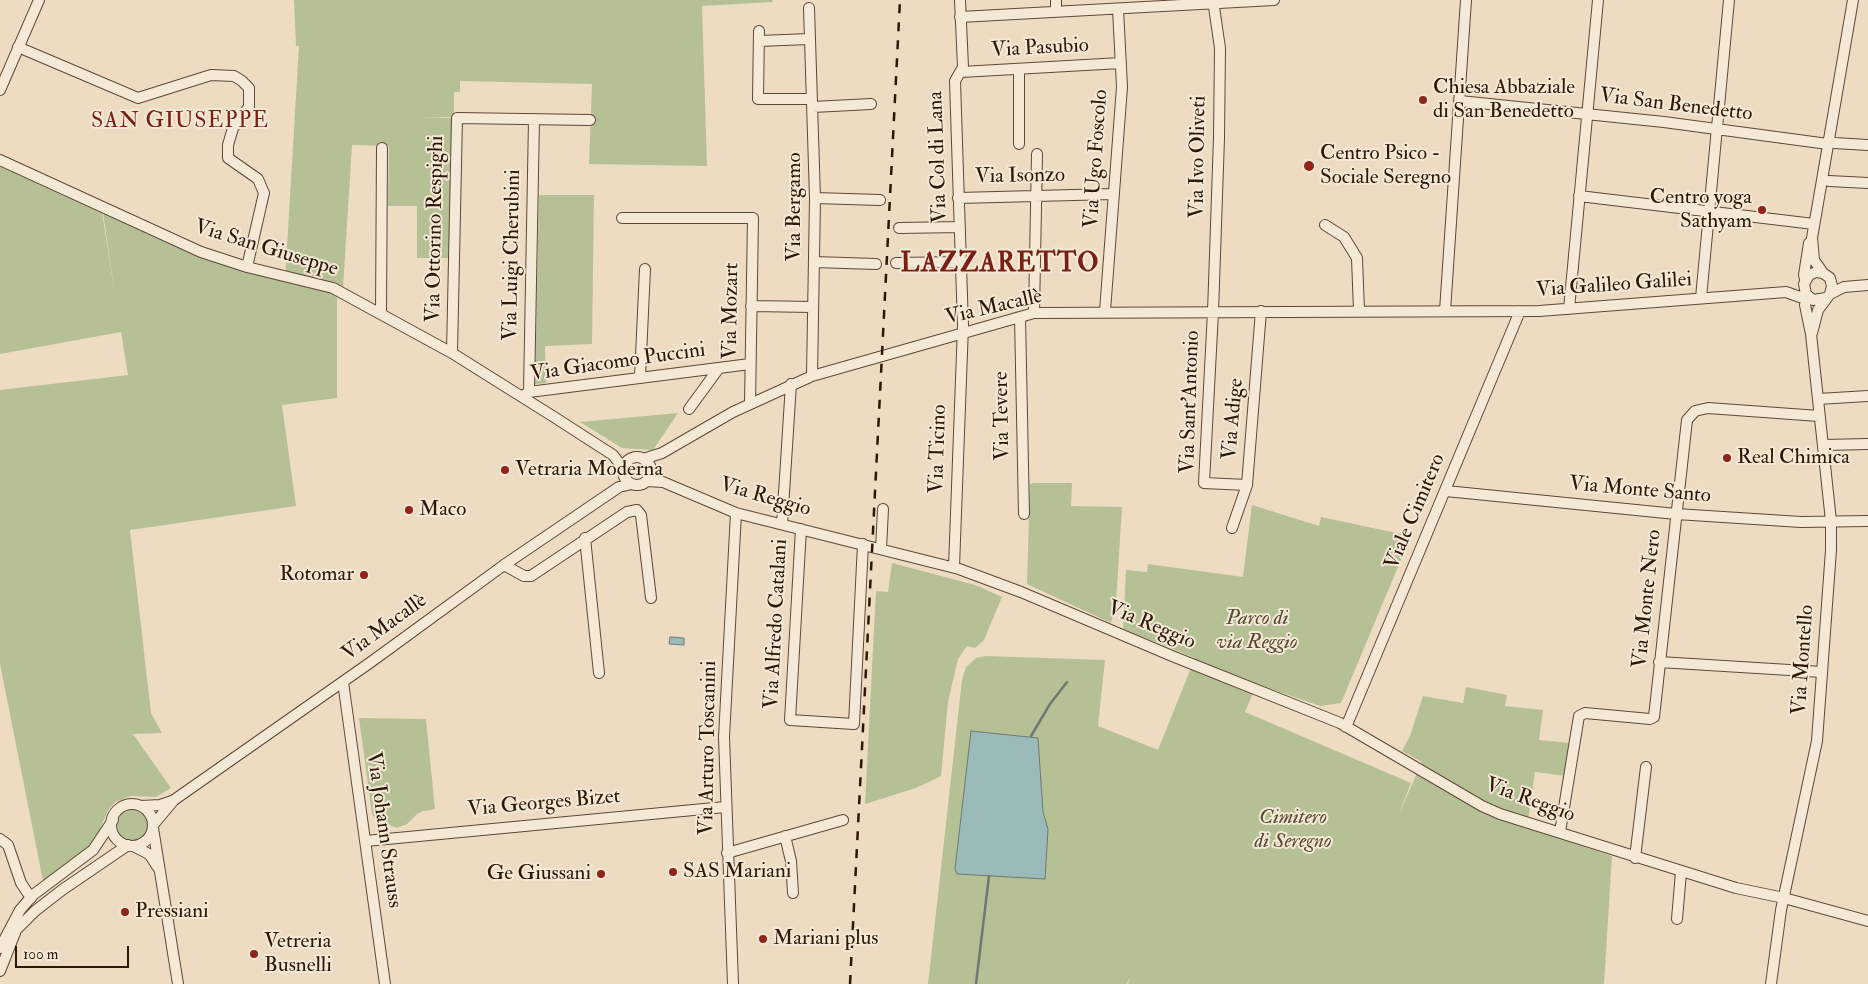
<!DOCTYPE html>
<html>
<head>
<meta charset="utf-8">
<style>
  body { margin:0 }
  #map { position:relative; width:1868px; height:984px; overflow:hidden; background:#eedcc2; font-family:"IM FELL Double Pica",serif }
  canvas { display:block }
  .scale { position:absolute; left:15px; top:946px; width:114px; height:22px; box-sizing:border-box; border:2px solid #2d1707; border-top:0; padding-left:6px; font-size:15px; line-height:18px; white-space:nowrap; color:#2d1707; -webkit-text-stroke:4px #f4e8d7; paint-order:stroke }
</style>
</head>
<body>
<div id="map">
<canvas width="1868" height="984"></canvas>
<div class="scale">100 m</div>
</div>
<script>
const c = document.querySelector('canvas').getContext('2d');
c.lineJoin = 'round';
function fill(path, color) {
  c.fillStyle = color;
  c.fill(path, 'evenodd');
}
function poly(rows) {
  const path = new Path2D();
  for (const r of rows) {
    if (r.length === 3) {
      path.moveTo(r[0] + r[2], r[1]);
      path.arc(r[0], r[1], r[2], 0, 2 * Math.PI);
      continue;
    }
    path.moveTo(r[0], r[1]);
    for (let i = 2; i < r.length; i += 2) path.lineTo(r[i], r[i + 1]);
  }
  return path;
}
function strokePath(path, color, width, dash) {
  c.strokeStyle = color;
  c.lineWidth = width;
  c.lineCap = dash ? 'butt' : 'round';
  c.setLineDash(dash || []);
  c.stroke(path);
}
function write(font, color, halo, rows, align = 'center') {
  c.font = font + ' "IM FELL Double Pica",serif';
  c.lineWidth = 4;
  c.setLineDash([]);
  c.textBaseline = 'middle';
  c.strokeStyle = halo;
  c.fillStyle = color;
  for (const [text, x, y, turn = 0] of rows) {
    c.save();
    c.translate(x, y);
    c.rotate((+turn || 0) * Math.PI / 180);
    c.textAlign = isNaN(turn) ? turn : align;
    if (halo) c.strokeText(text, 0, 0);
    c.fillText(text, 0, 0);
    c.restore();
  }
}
fill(poly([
  [294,0,772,0,773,2,702,6,707,166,589,164,592,84,460,81,460,92,454,92,454,117,422,117,453,118,450,258,417,258,417,206,388,206,389,146,352,145,343,288,337,297,337,398,282,405,296,506,130,530,151,713,162,733,133,734,171,788,156,797,131,796,115,802,108,810,96,839,89,849,44,886,0,664,0,390,128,375,121,332,0,354,0,163,101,206,115,295,102,206,202,255,285,280,299,46,296,46],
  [539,195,594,195,592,344,545,346,546,383,535,384],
  [678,413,653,450,622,448,580,422],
  [1034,483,1072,483,1071,506,1122,507,1116,603,1111,623,1027,584,1030,484],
  [1252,505,1319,526,1321,517,1411,536,1341,703,1320,706,1257,684,1245,712,1411,783,1399,814,1422,762,1402,751,1410,736,1423,696,1463,703,1466,687,1507,695,1505,706,1543,710,1539,740,1570,743,1565,776,1535,772,1527,828,1612,856,1604,984,1128,984,1130,977,1127,984,928,984,962,680,966,667,976,658,985,656,1105,660,1098,726,1158,750,1195,658,1123,629,1126,570,1147,572,1148,564,1243,577],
  [892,563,975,585,1002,597,984,640,975,648,967,646,958,659,948,702,941,776,916,788,865,804,876,591,888,592],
  [359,718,426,719,435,809,424,811,417,814,407,824,397,828,375,819,372,814],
  [133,825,16]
]), '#b5c195');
const water = poly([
  [670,637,684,638,684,645,669,644,670,637],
  [971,731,1038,738,1043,812,1048,829,1045,879,957,874,955,869,971,731]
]);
fill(water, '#9bbaba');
strokePath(water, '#6f7972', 1);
strokePath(poly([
  [1031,736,1050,704,1067,682],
  [976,984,989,876]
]), '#6f7972', 2.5);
const minor = poly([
  [1056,0,1056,12],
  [1213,0,1220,48,1219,138,1213,312,1204,483,1247,485],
  [809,8,815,198,812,376],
  [960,17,1274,0],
  [759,31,758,99,812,99],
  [759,41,809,39],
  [18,47,138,98,211,75,234,76,242,81,249,88,249,107,233,128,228,145,228,158,258,179,264,193,247,267],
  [961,72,1121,63],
  [0,90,39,0],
  [1460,101,1664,122,1828,144],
  [813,107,871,104],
  [1834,143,1868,145],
  [1019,144,1019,69],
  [0,160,201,252,247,267,333,288,452,353,554,417,613,455,624,469],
  [1829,181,1868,183],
  [1579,196,1814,224],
  [815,198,880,200],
  [958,198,1113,194],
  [622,218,753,218,750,404],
  [1325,225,1344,237,1357,258,1359,311],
  [899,228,960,227],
  [814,262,876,264],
  [896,263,961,262],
  [1823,273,1814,260,1812,238,1853,0],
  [1805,279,1804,275,1809,243],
  [1830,294,1844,287,1868,285],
  [1701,298,1729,0],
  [751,306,813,307],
  [1569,309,1598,0],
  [1105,311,1122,87,1118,9],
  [1445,311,1466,0],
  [1034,313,1037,154],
  [381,314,382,148],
  [1020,317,1024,514],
  [1812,333,1818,310,1830,294,1832,286,1830,278,1823,273,1816,272,1809,275,1804,284,1806,294,1813,300,1826,298],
  [452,353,457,118,590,120],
  [640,377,645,269],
  [529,392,534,119],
  [524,395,529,392,750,364],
  [1818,399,1868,396],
  [689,409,719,368],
  [1823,445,1868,444],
  [637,471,14],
  [643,459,662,453,733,412,812,376,1034,313,1539,311,1786,292,1800,297,1806,294],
  [646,481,663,482,736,513,959,569,1021,592,1172,656,1340,723,1482,806,1500,814,1736,888,1784,898,1868,921],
  [1446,491,1676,514,1801,522,1868,521],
  [782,524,791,384],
  [1232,528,1247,485,1261,311],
  [801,529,790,720,854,724,863,544],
  [585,538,599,673],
  [881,549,883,509],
  [504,565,524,576,531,576,627,512,637,510,641,515,651,598],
  [954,567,963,326,955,81,963,67,960,0],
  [1659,662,1822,672],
  [343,682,385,984],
  [1346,727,1520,311],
  [132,825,21],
  [141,806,160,805,172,801],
  [153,825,174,800,371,662,504,565,619,487,632,484],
  [153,828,178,984],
  [1560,832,1579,716,1585,713,1650,719,1654,717,1687,420,1695,411,1708,408,1819,416],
  [785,836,791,861,793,893],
  [0,839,8,845,21,883,31,898],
  [366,841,725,807],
  [133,846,149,854,159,869],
  [727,853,843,820],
  [1635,858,1646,767],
  [1677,919,1681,872],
  [9,937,35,911,62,890,128,845],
  [0,948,20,910,33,895,93,850,113,820],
  [0,971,15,933],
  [733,984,724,737,736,513],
  [1771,984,1781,910,1817,741,1831,550,1831,521,1811,334,1805,305,1807,296]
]);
strokePath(minor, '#5d4836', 12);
strokePath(minor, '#f4e8d7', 10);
strokePath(poly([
  [850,984,900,0]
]), '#2d1707', 2.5, [9, 9]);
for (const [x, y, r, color] of [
  [1423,100,5,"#8f2418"],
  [1309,166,6,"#8f2418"],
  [1762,210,5,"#8f2418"],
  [1727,458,5,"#8f2418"],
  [505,470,5,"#8f2418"],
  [409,510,5,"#8f2418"],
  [364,575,5,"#8f2418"],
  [673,872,5,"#8f2418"],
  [601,874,5,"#8f2418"],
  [125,912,5,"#8f2418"],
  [763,939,5,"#8f2418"],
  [254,954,5,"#8f2418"]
]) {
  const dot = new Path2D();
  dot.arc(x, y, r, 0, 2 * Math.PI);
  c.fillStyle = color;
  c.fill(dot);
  strokePath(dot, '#f4e8d7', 2);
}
write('21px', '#2d1707', '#f4e8d7', [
  ["Via Pasubio",1040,49,-3],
  ["Via San Benedetto",1676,106,7],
  ["Via Col di Lana",939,157,-92],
  ["Via Ivo Oliveti",1199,157,-89],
  ["Via Ugo Foscolo",1097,159,-86],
  ["Via Isonzo",1020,177,-1],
  ["Via Bergamo",795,207,-90],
  ["Via Ottorino Respighi",436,229,-89],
  ["Via San Giuseppe",266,249,17],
  ["Via Luigi Cherubini",513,255,-89],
  ["Via Galileo Galilei",1614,286,-4],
  ["Via Macallè",994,308,-13],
  ["Via Mozart",732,311,-89],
  ["Via Giacomo Puccini",618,363,-8],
  ["Via Sant'Antonio",1191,402,-88],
  ["Via Tevere",1003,416,-91],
  ["Via Adige",1234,419,-85],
  ["Via Ticino",939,449,-88],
  ["Via Monte Santo",1640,491,5],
  ["Via Reggio",765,498,16],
  ["Viale Cimitero",1416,512,-67],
  ["Via Monte Nero",1648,599,-84],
  ["Via Alfredo Catalani",777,624,-87],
  ["Via Reggio",1151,626,23],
  ["Via Macallè",385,628,-36],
  ["Via Montello",1804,660,-86],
  ["Via Arturo Toscanini",709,748,-89],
  ["Via Reggio",1530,801,20],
  ["Via Georges Bizet",544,804,-5],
  ["Via Johann Strauss",383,830,82]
]);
write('21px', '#2d1707', '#f4e8d7', [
  ["Chiesa Abbaziale",1433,88],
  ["di San Benedetto",1433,112],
  ["Centro Psico -",1320,154],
  ["Sociale Seregno",1320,178],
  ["Centro yoga",1752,198,"right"],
  ["Sathyam",1752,222,"right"],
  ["Real Chimica",1737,458],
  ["Vetraria Moderna",515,470],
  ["Maco",419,510],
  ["Rotomar",354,575,"right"],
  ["SAS Mariani",683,872],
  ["Ge Giussani",591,874,"right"],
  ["Pressiani",135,912],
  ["Mariani plus",773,939],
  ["Vetreria",264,942],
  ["Busnelli",264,966]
], 'left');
write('italic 21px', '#564a32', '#f4e8d7', [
  ["Parco di",1257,619],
  ["via Reggio",1257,643],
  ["Cimitero",1293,818],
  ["di Seregno",1293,842]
]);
c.letterSpacing = '1px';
write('22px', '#7a1f14', '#f4e8d7', [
  ["SAN GIUSEPPE",180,122]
]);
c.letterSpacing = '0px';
c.letterSpacing = '1px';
write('bold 26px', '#7a1f14', '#f4e8d7', [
  ["LAZZARETTO",1000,265]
]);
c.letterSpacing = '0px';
</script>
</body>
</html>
